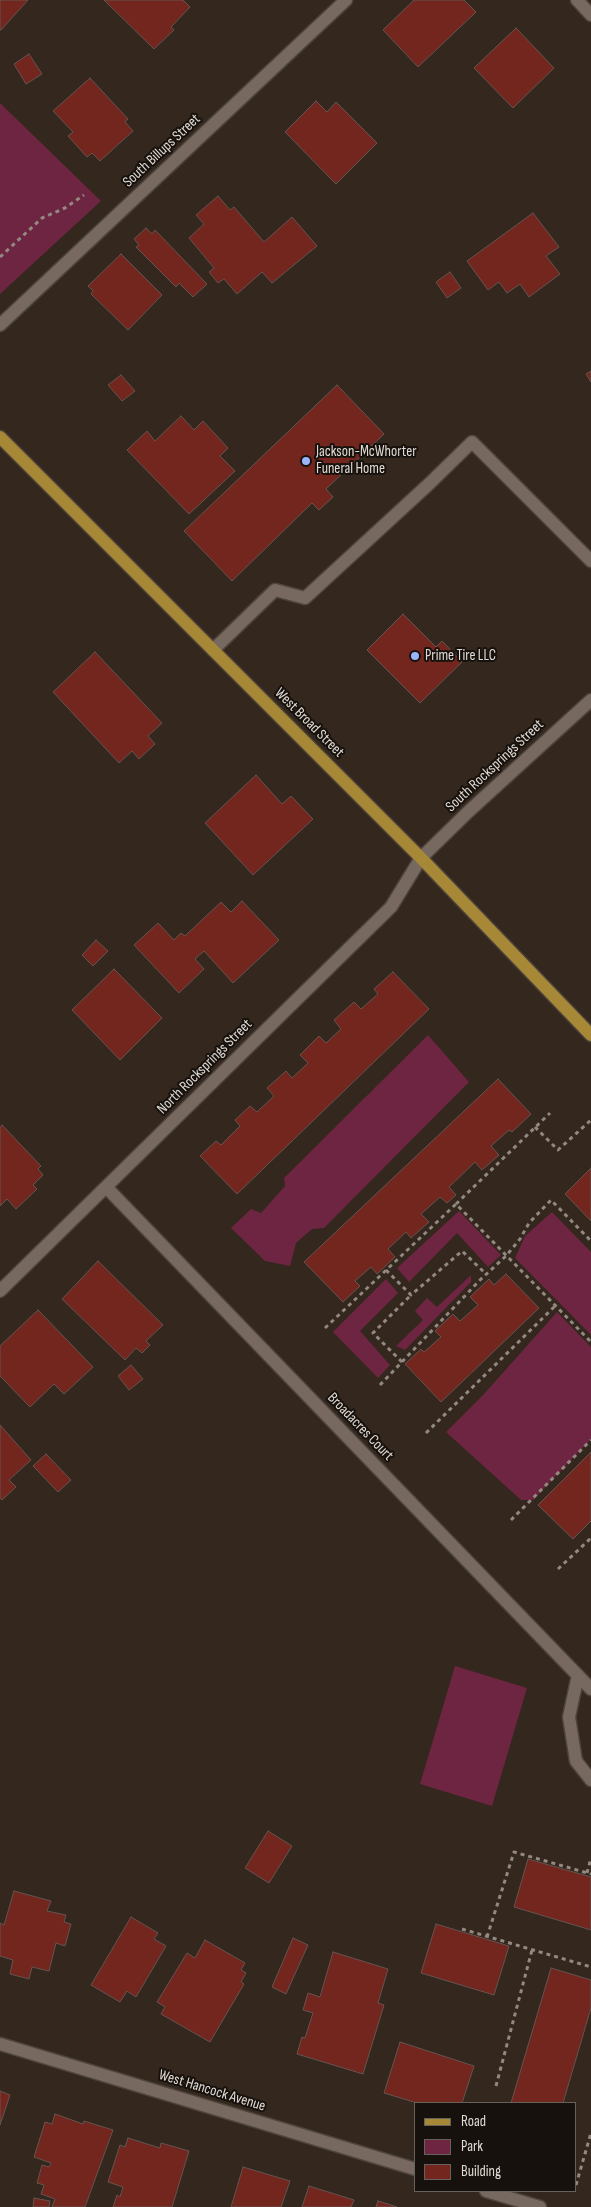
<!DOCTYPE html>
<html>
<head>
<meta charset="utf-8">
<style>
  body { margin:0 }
  #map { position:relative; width:591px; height:2207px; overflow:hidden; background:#33271e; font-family:"Sofia Sans Condensed",sans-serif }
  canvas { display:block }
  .legend { position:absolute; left:414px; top:2102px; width:162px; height:90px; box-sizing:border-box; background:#16110d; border:1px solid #67615c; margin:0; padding:6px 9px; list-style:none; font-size:15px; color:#e1d9d3 }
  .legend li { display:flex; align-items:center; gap:10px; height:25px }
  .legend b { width:25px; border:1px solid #67615c }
</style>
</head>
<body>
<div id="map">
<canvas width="591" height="2207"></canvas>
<ul class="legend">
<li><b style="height:6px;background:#a78836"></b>Road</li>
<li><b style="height:14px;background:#6e2542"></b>Park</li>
<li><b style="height:14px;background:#72261e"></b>Building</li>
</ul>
</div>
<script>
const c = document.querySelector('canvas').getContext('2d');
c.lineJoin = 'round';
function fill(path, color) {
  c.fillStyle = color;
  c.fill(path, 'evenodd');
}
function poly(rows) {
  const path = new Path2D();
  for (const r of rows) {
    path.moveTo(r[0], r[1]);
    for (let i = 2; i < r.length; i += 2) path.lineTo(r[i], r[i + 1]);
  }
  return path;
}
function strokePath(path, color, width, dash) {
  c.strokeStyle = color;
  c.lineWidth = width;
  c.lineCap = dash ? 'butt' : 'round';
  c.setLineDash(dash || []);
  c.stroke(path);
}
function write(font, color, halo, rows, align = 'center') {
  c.font = font + ' "Sofia Sans Condensed",sans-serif';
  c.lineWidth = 4;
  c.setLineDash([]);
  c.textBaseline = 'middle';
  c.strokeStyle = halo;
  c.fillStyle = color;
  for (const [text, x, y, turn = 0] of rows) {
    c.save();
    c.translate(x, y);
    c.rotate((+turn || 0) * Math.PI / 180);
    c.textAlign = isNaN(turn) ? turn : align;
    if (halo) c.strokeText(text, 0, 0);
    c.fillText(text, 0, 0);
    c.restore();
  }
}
fill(poly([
  [0,103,101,201,0,294],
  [428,1035,469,1082,324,1228,312,1229,296,1243,290,1266,265,1261,231,1228,251,1209,261,1213,285,1186,284,1178],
  [459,1211,501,1255,488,1267,457,1233,409,1282,397,1268],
  [552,1212,591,1252,591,1335,515,1258,525,1236],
  [471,1275,471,1282,405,1350,396,1346,423,1320,415,1311,427,1298,437,1307],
  [386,1279,398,1293,360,1331,390,1365,378,1378,333,1332],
  [557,1312,591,1347,591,1439,533,1500,521,1500,446,1432,484,1394],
  [455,1666,527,1688,492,1806,420,1784]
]), '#6e2542');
const building = poly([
  [0,0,28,0,1,30,0,30,0,0],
  [104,0,183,0,190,7,171,27,174,30,154,49,104,0],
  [414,0,464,0,476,12,418,67,383,30,414,0],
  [516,28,554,68,513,108,474,68,516,28],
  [29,54,42,74,26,84,14,64,29,54],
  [90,78,128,119,125,122,133,131,100,161,92,153,87,157,68,136,73,132,53,111,90,78],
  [316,101,327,112,336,102,377,143,336,184,285,132,316,101],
  [218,196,230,210,234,207,264,242,292,217,317,246,272,283,262,272,237,294,224,279,218,283,209,272,214,268,189,238,204,224,196,215,218,196],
  [533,213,559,247,546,256,560,274,529,297,520,284,507,293,499,282,488,290,467,261,533,213],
  [146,228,152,234,155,230,207,284,193,297,179,283,176,287,136,247,139,245,134,239,146,228],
  [121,254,162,295,128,330,91,294,93,291,88,286,121,254],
  [450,272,461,288,447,298,436,282,450,272],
  [591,371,591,382,586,374,591,371],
  [121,375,135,391,122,401,108,385,121,375],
  [337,385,384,434,326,489,333,497,319,510,312,503,232,581,184,531,337,385],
  [181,416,194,430,203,421,228,448,220,456,235,471,189,514,127,450,147,431,155,441,181,416],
  [403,614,436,647,442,641,462,662,420,703,367,650,403,614],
  [95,652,162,723,148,736,155,744,139,759,132,751,119,763,53,692,95,652],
  [256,775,282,804,291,796,313,819,253,875,205,823,256,775],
  [242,901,279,940,233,983,204,951,195,959,204,969,179,993,134,945,158,923,174,940,181,933,185,936,221,902,231,912,242,901],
  [96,940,108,951,93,966,82,955,96,940],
  [114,969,162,1018,120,1060,72,1010,114,969],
  [393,972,429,1009,237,1194,200,1156,216,1141,221,1145,240,1126,235,1120,250,1106,257,1112,274,1096,267,1088,286,1071,292,1078,308,1063,300,1055,319,1036,326,1043,341,1029,334,1020,354,1002,361,1009,378,994,374,989,393,972],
  [498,1079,531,1114,512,1132,509,1130,491,1146,499,1155,482,1170,475,1162,449,1187,456,1195,447,1203,440,1197,421,1214,429,1222,411,1238,406,1232,388,1249,395,1257,377,1274,371,1267,355,1281,360,1286,343,1302,304,1262,498,1079],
  [2,1125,41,1166,38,1169,43,1175,33,1185,37,1189,16,1209,7,1199,0,1206,0,1128,2,1125],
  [591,1168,591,1221,565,1194,591,1168],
  [98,1261,163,1325,146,1341,150,1345,142,1353,136,1348,125,1360,62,1299,98,1261],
  [506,1274,539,1308,441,1402,405,1364,421,1349,424,1352,441,1337,435,1331,453,1314,460,1321,478,1305,470,1297,489,1279,494,1285,506,1274],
  [38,1310,93,1367,64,1394,54,1384,30,1407,0,1376,0,1346,38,1310],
  [131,1365,143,1379,129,1390,118,1376,131,1365],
  [0,1425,31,1460,9,1480,16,1487,2,1500,0,1498,0,1425],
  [591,1452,591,1521,573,1539,538,1505,591,1452],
  [46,1454,71,1480,58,1492,33,1466,46,1454],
  [268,1831,292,1846,269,1883,245,1868,268,1831],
  [528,1859,591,1877,591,1930,514,1907,528,1859],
  [14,1891,51,1901,47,1911,66,1915,64,1922,71,1924,65,1946,56,1943,49,1971,32,1967,29,1979,10,1974,13,1960,0,1956,0,1923,4,1925,14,1891],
  [131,1917,158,1933,154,1939,166,1946,136,1997,127,1991,120,2002,91,1985,131,1917],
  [436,1924,509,1946,494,1995,421,1973,436,1924],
  [293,1938,308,1945,286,1994,272,1987,293,1938],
  [205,1940,245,1963,241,1970,246,1973,241,1982,244,1984,210,2042,161,2014,165,2007,157,2002,187,1953,195,1958,205,1940],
  [333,1952,388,1969,378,2003,384,2005,363,2074,297,2054,302,2037,305,2038,313,2013,303,2010,308,1993,320,1997,333,1952],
  [551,1968,591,1980,591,2008,563,2103,511,2103,551,1968],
  [400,2042,474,2066,462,2103,417,2103,384,2093,400,2042],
  [0,2091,10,2095,0,2125,0,2091],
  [55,2114,83,2124,84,2121,113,2130,85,2207,52,2207,55,2199,41,2194,44,2185,37,2183,42,2165,49,2167,51,2163,34,2157,45,2122,52,2124,55,2114],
  [128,2138,160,2148,161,2143,189,2151,172,2207,113,2207,117,2195,120,2197,123,2187,108,2182,120,2145,125,2147,128,2138],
  [243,2167,290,2181,281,2207,231,2207,243,2167],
  [309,2186,354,2200,351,2207,302,2207,309,2186],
  [34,2198,50,2201,49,2207,33,2207,34,2198],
  [378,2201,388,2204,397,2207,376,2207,378,2201]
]);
fill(building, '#72261e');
strokePath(building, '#655451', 1);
const minor = poly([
  [577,0,591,15],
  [0,325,346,0],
  [213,650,275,590,305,598,430,483,472,442,591,561],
  [106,1187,591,1689],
  [0,1291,391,907,421,858,468,812,591,700],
  [578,1675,569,1717,576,1761,591,1780],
  [0,2044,415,2169],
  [486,2191,540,2207]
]);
const major = poly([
  [0,437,421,858,591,1035]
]);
strokePath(minor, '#4e443c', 15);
strokePath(major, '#4e443c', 15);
strokePath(poly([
  [0,257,42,218,65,208,84,195],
  [535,1127,558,1150,591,1120],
  [456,1204,550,1113],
  [386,1270,411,1295,462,1251,486,1274],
  [325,1328,456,1204,591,1342],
  [402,1362,373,1333,411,1295],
  [380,1385,480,1280,506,1256,520,1239,529,1223,551,1200,591,1241],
  [426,1433,555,1306],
  [511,1520,591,1440],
  [558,1569,591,1538],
  [587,1873,591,1858],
  [462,1929,591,1967],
  [487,1937,514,1852,591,1874],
  [496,2086,532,1950],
  [576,2185,591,2133]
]), '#938981', 3, [4, 4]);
strokePath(minor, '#77695f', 12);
strokePath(major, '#a78836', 12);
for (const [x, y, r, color] of [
  [306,461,5,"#9bb5fd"],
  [415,656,5,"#9bb5fd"]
]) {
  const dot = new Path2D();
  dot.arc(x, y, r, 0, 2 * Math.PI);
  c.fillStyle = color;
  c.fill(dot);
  strokePath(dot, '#16110d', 2);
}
write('15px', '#e1d9d3', '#16110d', [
  ["South Billups Street",162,151,-43],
  ["West Broad Street",309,723,45],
  ["South Rocksprings Street",495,766,-43],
  ["North Rocksprings Street",205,1067,-45],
  ["Broadacres Court",360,1427,46],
  ["West Hancock Avenue",212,2091,17]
]);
write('15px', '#e1d9d3', '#16110d', [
  ["Jackson-McWhorter",316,452],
  ["Funeral Home",316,469],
  ["Prime Tire LLC",425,656]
], 'left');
</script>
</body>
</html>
